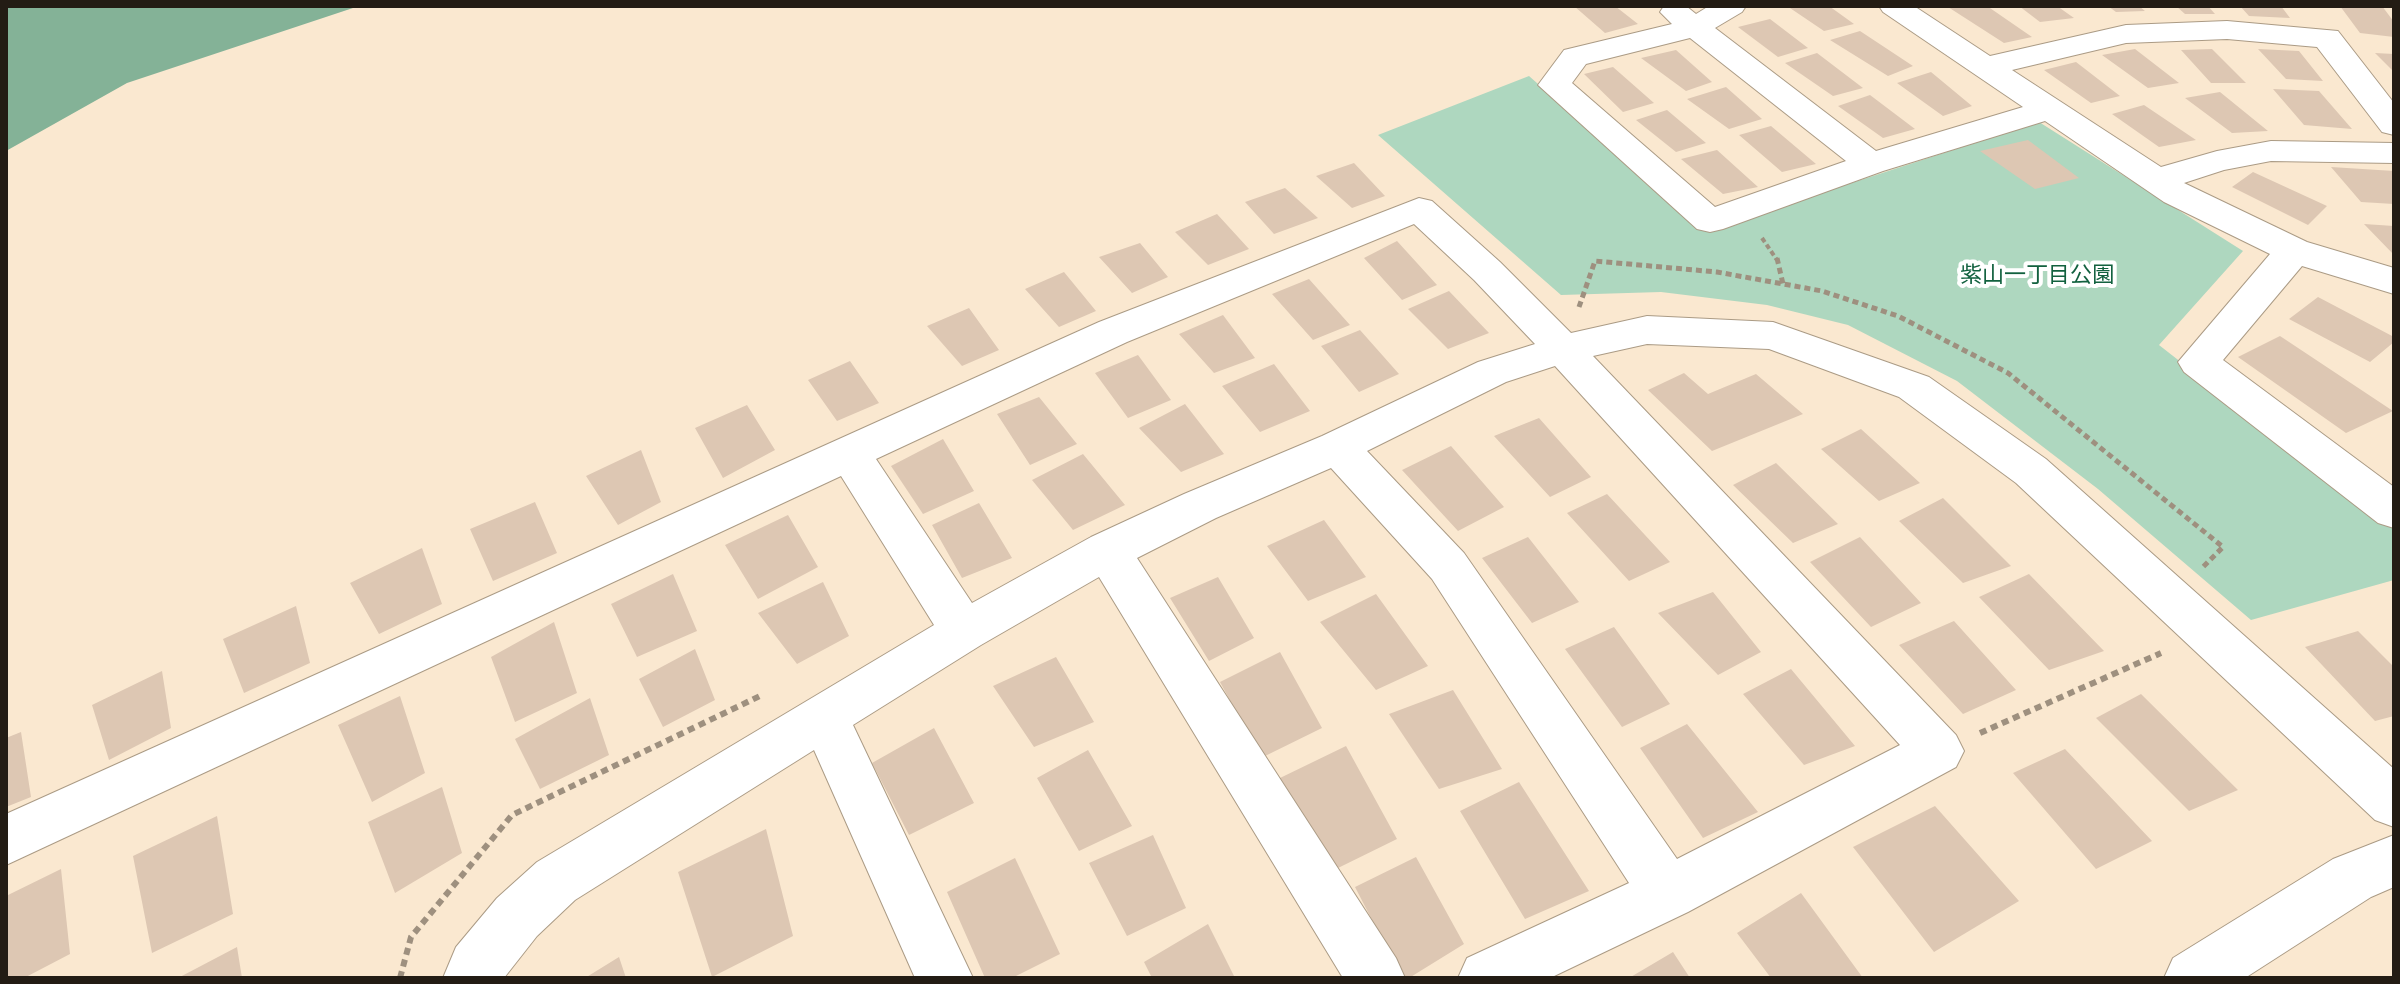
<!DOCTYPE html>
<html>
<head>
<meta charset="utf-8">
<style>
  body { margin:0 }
  #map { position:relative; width:2400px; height:984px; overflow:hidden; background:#fae8d0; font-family:Poppins,sans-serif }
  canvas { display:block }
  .frame { position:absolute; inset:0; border:8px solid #231c14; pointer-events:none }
</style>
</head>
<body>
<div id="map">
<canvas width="2400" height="984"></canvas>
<div class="frame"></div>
</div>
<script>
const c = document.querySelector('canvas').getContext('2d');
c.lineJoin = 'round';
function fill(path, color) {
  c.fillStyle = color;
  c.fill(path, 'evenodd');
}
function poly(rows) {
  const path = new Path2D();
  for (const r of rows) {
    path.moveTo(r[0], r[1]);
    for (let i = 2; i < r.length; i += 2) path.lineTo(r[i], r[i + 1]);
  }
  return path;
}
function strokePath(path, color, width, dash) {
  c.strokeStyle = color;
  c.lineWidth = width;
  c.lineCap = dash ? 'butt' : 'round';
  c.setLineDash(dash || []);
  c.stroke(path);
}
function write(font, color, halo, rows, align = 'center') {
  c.font = font + ' Poppins,"Noto Sans JP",sans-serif';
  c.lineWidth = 8;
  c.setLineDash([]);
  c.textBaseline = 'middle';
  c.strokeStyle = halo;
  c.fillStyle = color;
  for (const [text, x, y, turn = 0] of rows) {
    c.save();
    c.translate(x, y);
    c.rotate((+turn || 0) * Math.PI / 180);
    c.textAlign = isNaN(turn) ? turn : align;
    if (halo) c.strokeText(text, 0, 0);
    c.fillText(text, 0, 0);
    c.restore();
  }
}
fill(poly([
  [1529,76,1688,216,1710,229,2039,122,2243,251,2159,345,2394,529,2394,580,2251,620,2098,489,1957,381,1848,325,1767,305,1661,292,1561,295,1378,135]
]), '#aed7bf');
fill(poly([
  [6,6,359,6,127,83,6,151]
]), '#84b297');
fill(poly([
  [1574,6,1615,6,1638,24,1605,33],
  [1787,6,1829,6,1854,24,1824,31],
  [1987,6,2032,37,2004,43,1948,7],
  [2019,6,2057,6,2074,18,2040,22],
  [2108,6,2139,6,2145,11,2116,12],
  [2176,6,2208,6,2215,14,2185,14],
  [2240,6,2281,6,2290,18,2249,16],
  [2340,6,2382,6,2394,22,2394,37,2360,33],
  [1770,19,1808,48,1778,57,1738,27],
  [1860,31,1913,66,1888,76,1830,40],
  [2135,49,2179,83,2148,88,2102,55],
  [2212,49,2246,83,2211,83,2181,50],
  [2258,49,2299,51,2323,81,2286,79],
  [1676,50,1712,82,1686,91,1641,58],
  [1817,53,1863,88,1833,96,1785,63],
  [2375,53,2394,54,2394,72],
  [2076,62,2120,96,2091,103,2044,70],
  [1613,67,1654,103,1623,112,1584,74],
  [1931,72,1972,106,1943,116,1897,83],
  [1726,87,1762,119,1729,129,1687,99],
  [2273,89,2319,91,2352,129,2304,125],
  [2220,92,2268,131,2232,133,2185,98],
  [1870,95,1915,129,1883,138,1838,106],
  [2144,105,2196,140,2159,147,2112,114],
  [1667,110,1706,143,1676,152,1636,120],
  [1771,126,1816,164,1782,172,1739,135],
  [2028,140,2079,178,2035,189,1980,151],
  [1717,150,1758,187,1723,194,1681,159],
  [1354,163,1385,196,1352,208,1316,176],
  [2331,167,2394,171,2394,204,2361,202],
  [2253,172,2327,206,2308,225,2232,187],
  [1285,188,1318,218,1274,234,1245,202],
  [1217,214,1249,249,1208,265,1175,232],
  [2364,224,2394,226,2394,255],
  [1397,241,1437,285,1402,300,1364,258],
  [1140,243,1168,277,1132,293,1099,257],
  [1064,272,1096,311,1059,327,1025,289],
  [1309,279,1350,325,1313,340,1272,294],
  [1449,291,1489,333,1448,349,1408,309],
  [2318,297,2394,337,2394,342,2370,362,2289,319],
  [969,308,999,350,962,366,927,326],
  [1223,315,1255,358,1214,373,1179,334],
  [1360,330,1399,374,1359,392,1321,346],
  [2280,336,2393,411,2346,433,2238,357],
  [1138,355,1171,400,1128,418,1095,373],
  [850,361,879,403,837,421,808,380],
  [1274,364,1310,411,1260,432,1222,386],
  [1684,373,1708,394,1756,374,1803,414,1712,451,1648,390],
  [1039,397,1077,444,1030,465,997,414],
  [1185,404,1224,454,1181,472,1139,428],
  [747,405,775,450,723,478,695,428],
  [1539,418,1591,477,1550,497,1494,436],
  [1861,429,1920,483,1879,501,1821,449],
  [943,439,974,491,923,514,891,466],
  [1451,446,1504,507,1458,531,1402,470],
  [641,450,661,502,618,525,586,476],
  [1083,454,1125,505,1073,530,1032,480],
  [1776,463,1838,524,1793,543,1733,485],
  [1607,494,1670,562,1629,581,1567,513],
  [1943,498,2011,566,1963,583,1899,521],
  [535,502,557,553,493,581,470,529],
  [979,503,1012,558,962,578,932,525],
  [788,515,818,567,758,599,725,545],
  [1324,520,1366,577,1308,601,1267,546],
  [1528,537,1579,602,1532,623,1482,558],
  [1860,537,1921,603,1871,627,1810,562],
  [422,548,442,604,379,634,350,583],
  [673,574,697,631,637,657,611,604],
  [2029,574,2104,651,2049,670,1979,597],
  [1218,577,1254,638,1209,661,1170,598],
  [823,582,849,636,797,664,758,613],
  [1713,592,1761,652,1718,675,1658,613],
  [1376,594,1428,666,1376,690,1320,622],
  [296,606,310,663,244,693,223,639],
  [1954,621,2016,690,1963,714,1899,645],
  [554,622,577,693,515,722,491,657],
  [1614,627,1670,704,1622,727,1565,649],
  [2358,631,2394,667,2394,716,2375,721,2305,647],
  [695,649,715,700,663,727,639,679],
  [1280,652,1322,728,1261,758,1220,682],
  [1056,657,1094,722,1034,747,993,686],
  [1791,669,1855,746,1804,765,1743,694],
  [162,671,171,728,109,760,92,705],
  [1453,690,1502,769,1439,789,1389,714],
  [2141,694,2238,790,2189,811,2096,718],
  [400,696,425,773,372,802,338,725],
  [590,698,609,755,540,789,515,739],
  [1687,724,1758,812,1703,838,1640,748],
  [934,728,974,803,909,835,872,763],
  [21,732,31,797,6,807,6,738],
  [1346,746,1397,839,1338,868,1280,778],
  [2065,749,2152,841,2096,869,2013,773],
  [1088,750,1132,826,1079,851,1037,778],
  [1519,782,1589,891,1525,919,1460,811],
  [442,787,462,853,395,893,368,822],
  [1935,806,2019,901,1934,952,1853,847],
  [217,816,233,914,152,953,133,856],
  [766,829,793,936,712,977,678,872],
  [1153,835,1186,908,1127,936,1089,863],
  [1416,857,1464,944,1409,978,1402,978,1355,887],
  [1015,858,1060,954,1012,978,985,978,947,892],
  [61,869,70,954,24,978,6,978,6,896],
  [1801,893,1863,978,1771,978,1737,933],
  [1208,924,1235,978,1152,978,1144,962],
  [237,947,242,978,178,978],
  [1673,952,1690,978,1629,978],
  [619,957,626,978,585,978]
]), '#ddc7b3');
const minor = poly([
  [1664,6,1686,6,1696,14,1709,6,1746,6,1742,12,1715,28,1876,151,2023,107,1883,12,1879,6,1914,6,1990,56,2126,25,2227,21,2338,31,2394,103,2394,135,2382,132,2317,47,2227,39,2126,43,2012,70,2161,167,2217,151,2271,141,2394,143,2394,163,2271,161,2224,170,2184,183,2307,242,2394,268,2394,294,2302,266,2223,360,2394,487,2394,528,2378,523,2184,372,2178,362,2270,254,2164,202,2045,121,1883,171,1723,229,1710,232,1697,229,1538,85,1564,50,1672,24,1660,12,1664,6],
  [1690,38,1846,161,1715,207,1572,83,1586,64,1690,38],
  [1419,198,1432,201,1500,262,1571,333,1647,316,1773,322,1929,377,2046,459,2394,769,2394,827,2375,820,2016,483,1899,397,1769,349,1647,344,1593,356,1956,735,1964,751,1956,767,1688,912,1550,978,1458,978,1467,958,1629,883,1432,579,1331,468,1216,518,1137,558,1396,958,1405,978,1343,978,1099,577,981,645,853,725,973,978,915,978,814,750,575,900,537,936,504,978,443,978,456,947,497,898,537,862,934,625,841,476,6,865,6,814,1099,322,1419,198],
  [1414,224,1474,280,1535,344,1478,362,1322,436,1184,494,1091,537,972,603,876,459,1127,342,1414,224],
  [1555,366,1900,745,1677,859,1464,553,1367,451,1506,382,1555,366]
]);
const tertiary = poly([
  [2394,835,2394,887,2371,897,2245,978,2164,978,2173,958,2333,859,2394,835]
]);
strokePath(minor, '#ab9b85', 2);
strokePath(tertiary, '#ab9b85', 2);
strokePath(poly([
  [1762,238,1777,260]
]), '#9e907f', 4, [5, 3]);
strokePath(poly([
  [1777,258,1783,284],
  [1579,307,1595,261,1717,272,1822,291,1898,316,2008,373,2223,547,2203,567]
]), '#9e907f', 5, [6, 4]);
strokePath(poly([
  [1980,733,2161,653],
  [400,978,411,937,512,815,762,695]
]), '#9e907f', 6, [7, 5]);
fill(minor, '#fff');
fill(tertiary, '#fff');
write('22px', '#12613f', '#fff', [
  ["紫山一丁目公園",2037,276]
]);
</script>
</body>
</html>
